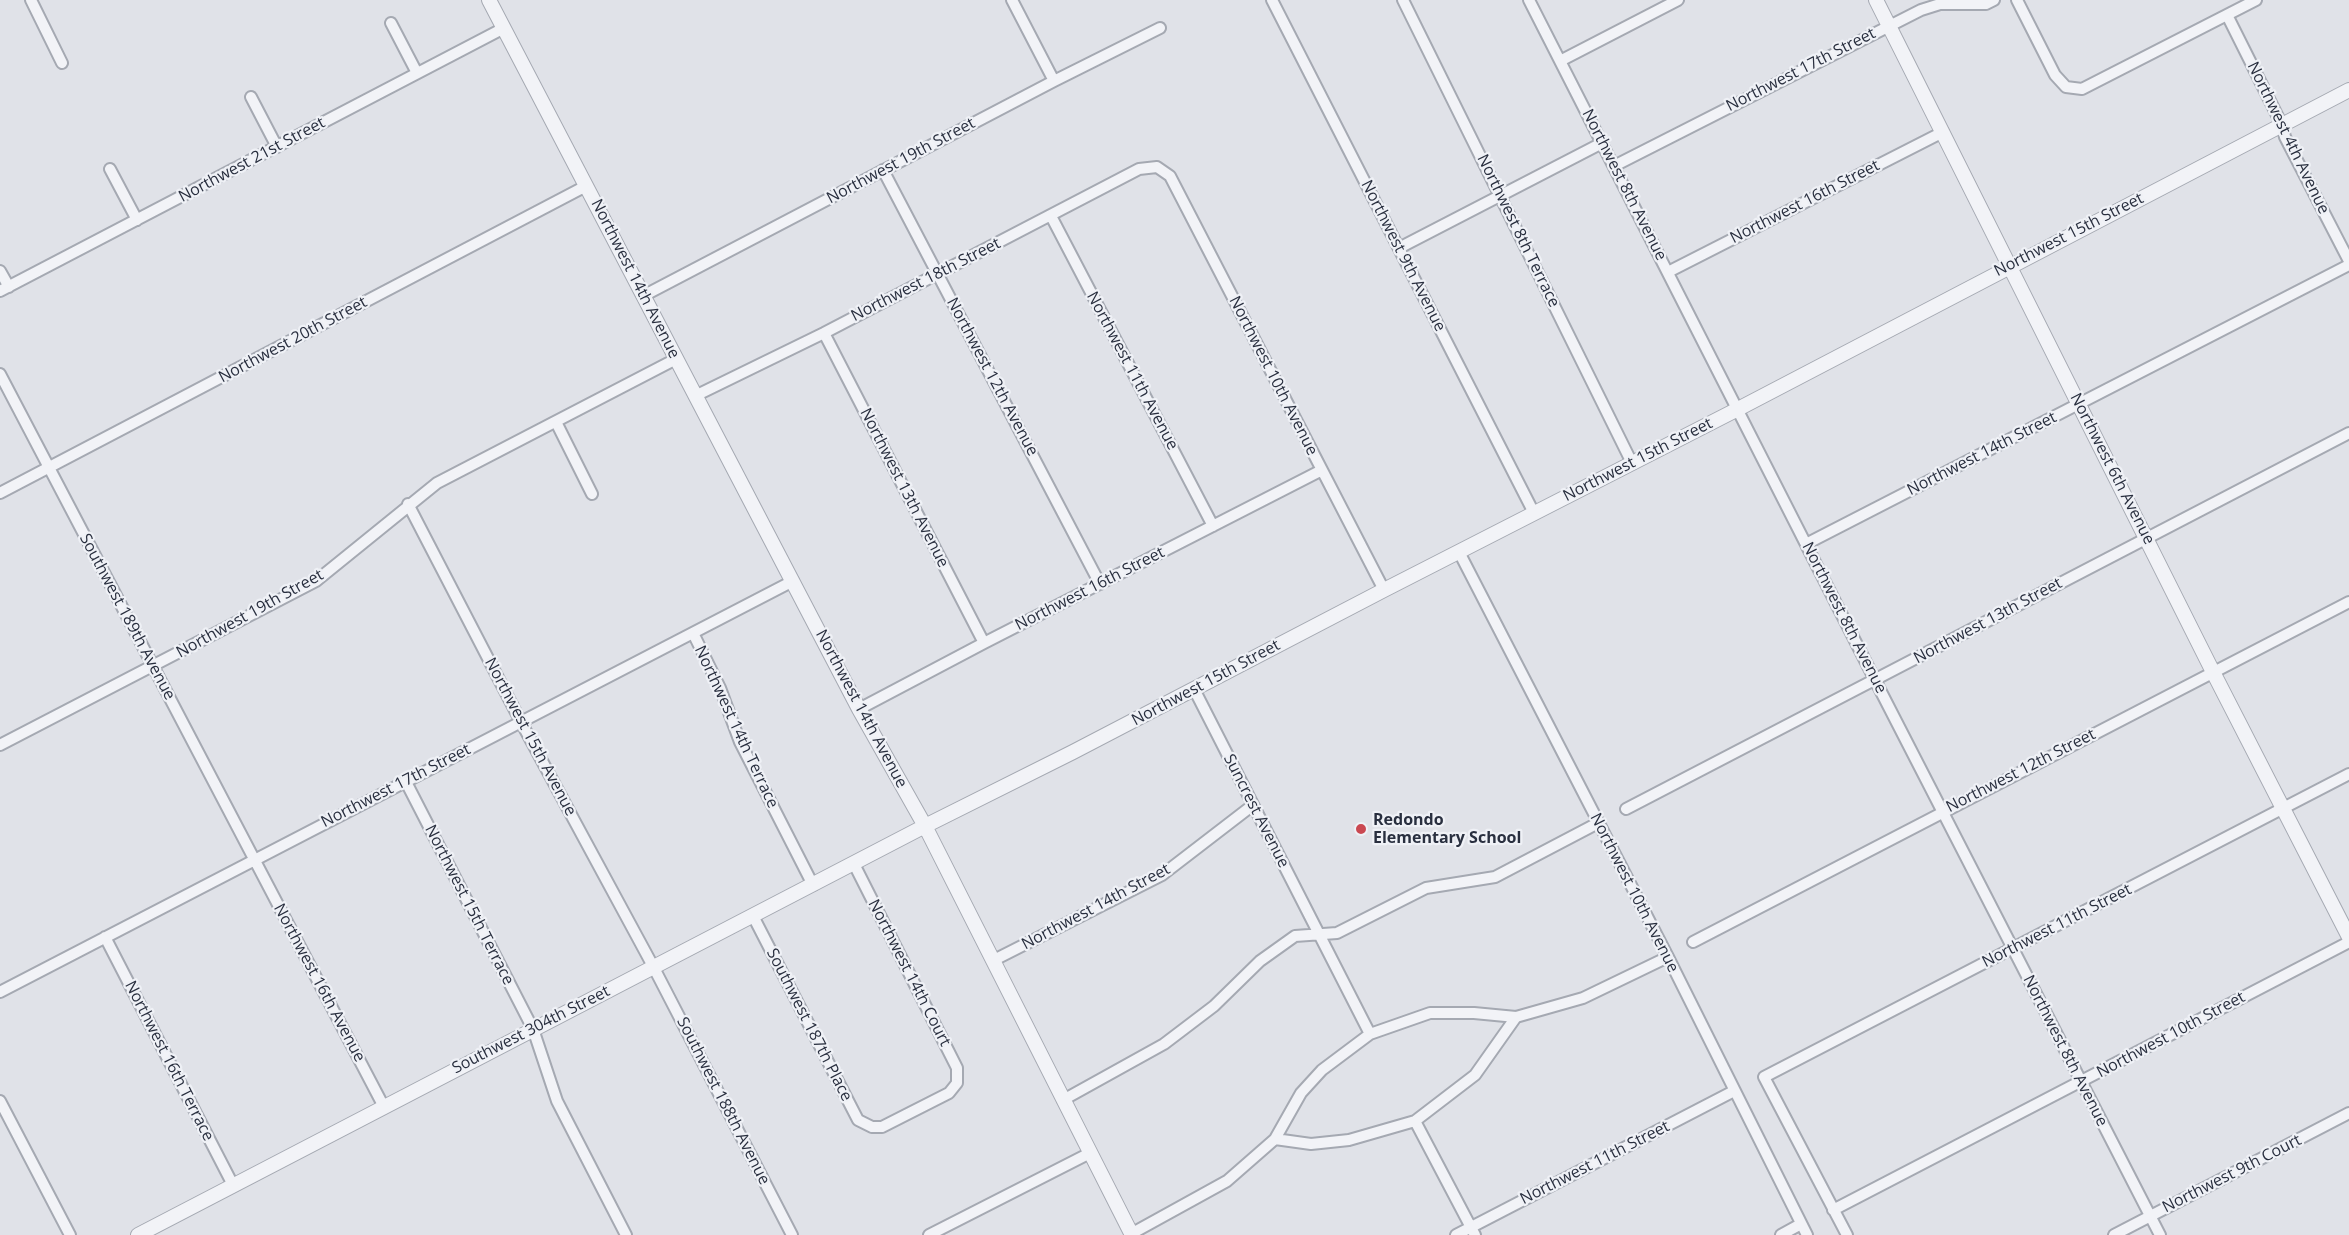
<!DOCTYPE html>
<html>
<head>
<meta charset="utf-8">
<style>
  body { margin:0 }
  canvas { display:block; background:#e0e2e8 }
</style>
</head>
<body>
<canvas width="2349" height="1235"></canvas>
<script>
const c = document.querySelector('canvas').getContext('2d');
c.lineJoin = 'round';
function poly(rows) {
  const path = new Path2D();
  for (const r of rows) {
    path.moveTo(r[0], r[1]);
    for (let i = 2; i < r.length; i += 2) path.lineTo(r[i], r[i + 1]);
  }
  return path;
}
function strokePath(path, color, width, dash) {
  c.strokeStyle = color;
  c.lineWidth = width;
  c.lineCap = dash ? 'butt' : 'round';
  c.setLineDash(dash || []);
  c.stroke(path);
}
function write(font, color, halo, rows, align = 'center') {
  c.font = font + ' "Open Sans",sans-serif';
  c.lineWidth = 4.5;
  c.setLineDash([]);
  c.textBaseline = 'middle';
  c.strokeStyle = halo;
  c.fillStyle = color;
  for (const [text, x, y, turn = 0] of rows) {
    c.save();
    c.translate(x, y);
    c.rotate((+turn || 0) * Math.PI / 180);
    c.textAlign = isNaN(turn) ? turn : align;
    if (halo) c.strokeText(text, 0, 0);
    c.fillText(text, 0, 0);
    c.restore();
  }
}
const minor = poly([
  [31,0,62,63],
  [1012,0,1054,81],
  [1272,0,1534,513],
  [1403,0,1632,463],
  [1529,0,1875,680,2160,1235],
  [2017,0,2055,75,2066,87,2082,89,2256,0],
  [2227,15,2282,125,2285,137,2349,261],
  [391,23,417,73],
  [1560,61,1678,0],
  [251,97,277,147],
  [1614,166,1921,10,1940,4,1986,4,1994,0],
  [110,169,137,220],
  [883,170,1100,584],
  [1051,216,1213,526],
  [1399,248,1602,143],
  [0,271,9,287],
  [1668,272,1943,132],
  [0,291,504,28],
  [643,296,1054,81,1160,28],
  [824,333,984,643],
  [0,374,384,1107],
  [695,396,824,333,1139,169,1157,167,1170,176,1384,590],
  [556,422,592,494],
  [0,493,586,186],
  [408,504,521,722,654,968,792,1235],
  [1806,544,2349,265],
  [1459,552,1668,957,1807,1235],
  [693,633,720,688,740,742,813,885],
  [1194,689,1370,1034],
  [859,709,984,643,1322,470],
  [0,745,316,581,437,483,676,359],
  [406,782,533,1029,557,1101,626,1235],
  [1626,809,2349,433],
  [753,916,858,1120,872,1127,882,1127,949,1093,957,1083,957,1068,854,864],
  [105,937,233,1185],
  [1693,942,2349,602],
  [994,960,1162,875,1253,805],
  [0,992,793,581],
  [1063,1100,1164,1044,1214,1006,1260,961,1295,936,1337,933,1426,888,1495,877,1598,823],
  [0,1101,70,1235],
  [1415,1121,1475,1235],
  [1275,1139,1311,1144,1349,1140,1415,1121,1475,1075,1516,1017],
  [1833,1210,2349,942],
  [1131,1234,1227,1181,1275,1139,1301,1093,1322,1070,1370,1034,1430,1013,1474,1013,1516,1017,1583,998,1668,957],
  [929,1235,1090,1153],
  [1456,1235,1734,1091],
  [1781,1235,1801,1224],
  [1847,1235,1764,1077,2349,774],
  [2114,1235,2349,1113]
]);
const tertiary = poly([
  [489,0,859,709,925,826,1132,1235],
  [1876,0,2213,672,2349,937],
  [138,1235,925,826,1073,752,1384,590,1738,409,2349,90]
]);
strokePath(minor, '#a5a9b2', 14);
strokePath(tertiary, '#a5a9b2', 16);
strokePath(minor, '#f2f3f7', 10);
strokePath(tertiary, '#f2f3f7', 14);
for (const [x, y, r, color] of [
  [1361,829,6,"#ca4851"]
]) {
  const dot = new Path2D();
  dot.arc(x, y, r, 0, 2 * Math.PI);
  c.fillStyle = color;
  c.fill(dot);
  strokePath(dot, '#eff1f6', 2);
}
write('16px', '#292f3f', '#eff1f6', [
  ["Northwest 17th Street",1801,70,-27],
  ["Northwest 4th Avenue",2288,138,64],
  ["Northwest 21st Street",252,160,-28],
  ["Northwest 19th Street",901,161,-28],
  ["Northwest 8th Avenue",1624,185,63],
  ["Northwest 16th Street",1805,202,-27],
  ["Northwest 8th Terrace",1518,231,64],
  ["Northwest 15th Street",2069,235,-27],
  ["Northwest 9th Avenue",1403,256,63],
  ["Northwest 14th Avenue",635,279,63],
  ["Northwest 18th Street",926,280,-27],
  ["Northwest 20th Street",293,340,-28],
  ["Northwest 11th Avenue",1132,371,62],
  ["Northwest 10th Avenue",1273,376,63],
  ["Northwest 12th Avenue",992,377,62],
  ["Northwest 14th Street",1982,454,-27],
  ["Northwest 15th Street",1638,460,-27],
  ["Northwest 6th Avenue",2112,469,63],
  ["Northwest 13th Avenue",904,488,63],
  ["Northwest 16th Street",1090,589,-27],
  ["Northwest 19th Street",250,614,-29],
  ["Southwest 189th Avenue",127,617,62],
  ["Northwest 8th Avenue",1844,618,63],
  ["Northwest 13th Street",1988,621,-28],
  ["Northwest 15th Street",1206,683,-28],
  ["Northwest 14th Avenue",861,709,62],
  ["Northwest 14th Terrace",736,727,65],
  ["Northwest 15th Avenue",530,737,62],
  ["Northwest 12th Street",2021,771,-27],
  ["Northwest 17th Street",396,786,-27],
  ["Suncrest Avenue",1256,811,63],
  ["Northwest 10th Avenue",1634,893,63],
  ["Northwest 15th Terrace",469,905,63],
  ["Northwest 14th Street",1096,907,-28],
  ["Northwest 11th Street",2057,926,-27],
  ["Northwest 14th Court",909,973,63],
  ["Northwest 16th Avenue",319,983,62],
  ["Southwest 187th Place",809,1025,63],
  ["Southwest 304th Street",531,1030,-27],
  ["Northwest 10th Street",2171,1035,-28],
  ["Northwest 8th Avenue",2065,1051,63],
  ["Northwest 16th Terrace",169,1061,63],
  ["Southwest 188th Avenue",723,1101,63],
  ["Northwest 11th Street",1595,1163,-27],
  ["Northwest 9th Court",2232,1174,-27]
]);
write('bold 16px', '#292f3f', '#eff1f6', [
  ["Redondo",1373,820],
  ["Elementary School",1373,838]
], 'left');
</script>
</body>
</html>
